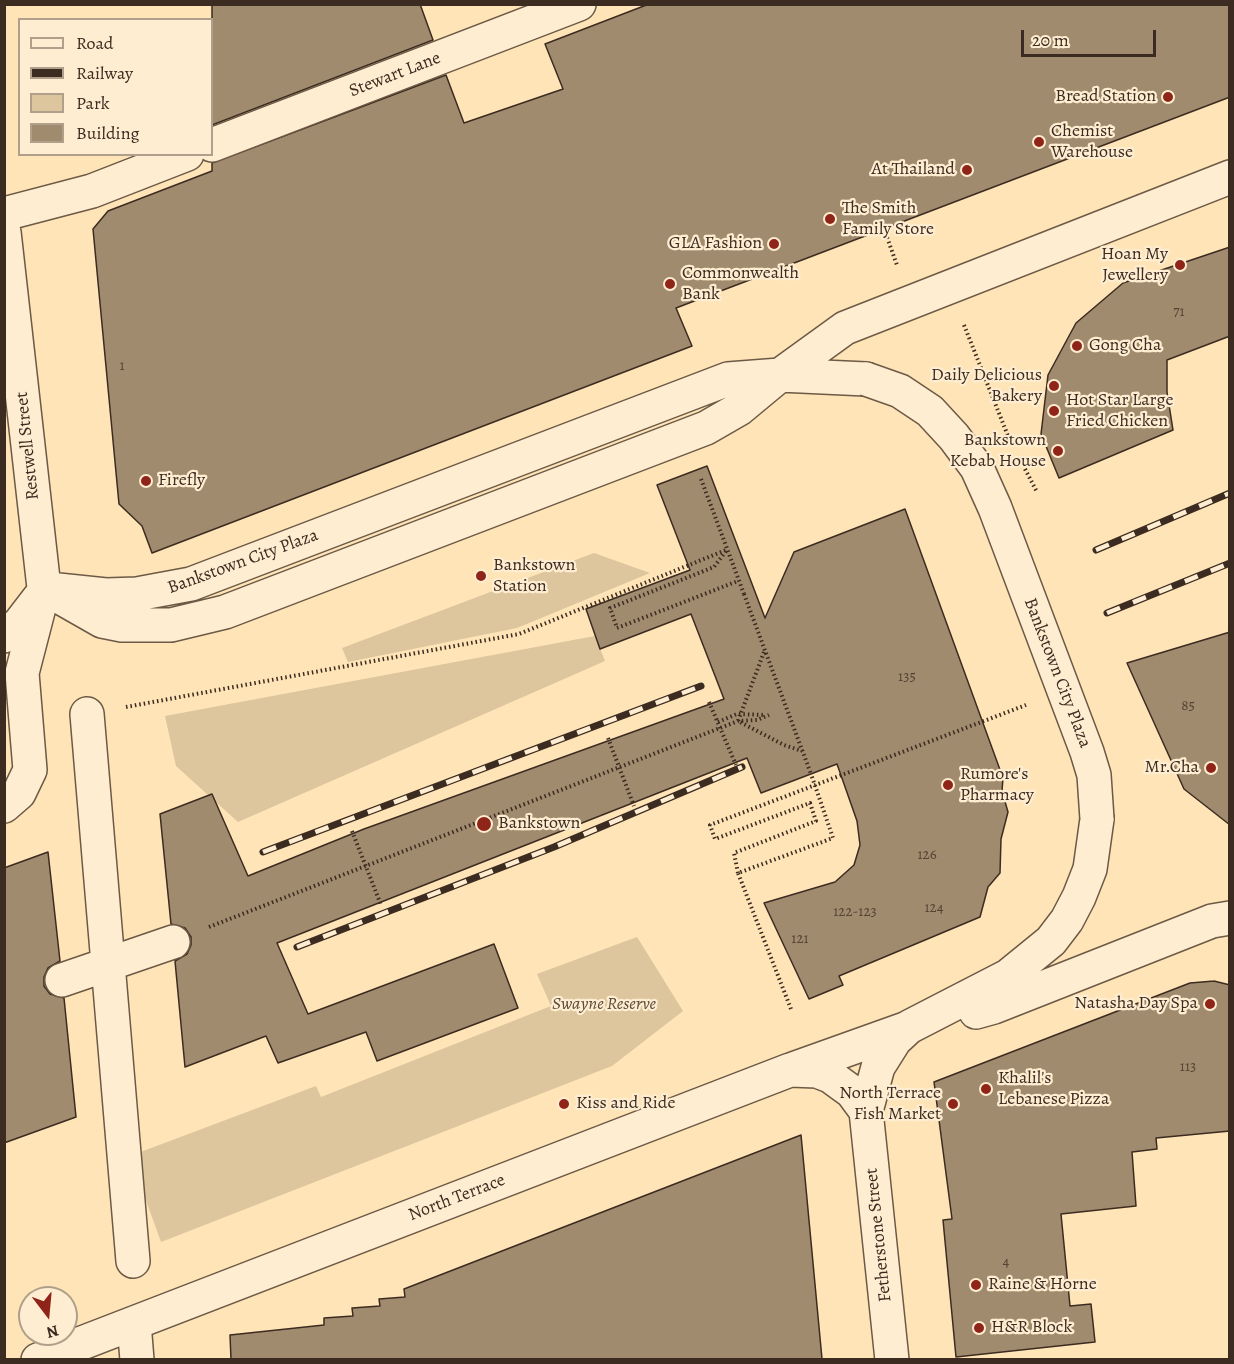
<!DOCTYPE html>
<html>
<head>
<meta charset="utf-8">
<style>
  body { margin:0 }
  #map { position:relative; width:1234px; height:1364px; overflow:hidden; background:#fee4b6; font-family:Alegreya,serif }
  canvas { display:block }
  .frame { position:absolute; inset:0; border:6px solid #3c2b21; pointer-events:none }
  .legend { position:absolute; left:18px; top:18px; width:195px; height:138px; box-sizing:border-box; background:#feedd0; border:2px solid #b09f8a; margin:0; padding:8px 10px; list-style:none; font-size:18px; color:#3c2b21 }
  .legend li { display:flex; align-items:center; gap:12px; height:30px }
  .legend b { width:30px; border:2px solid #b09f8a }
  .north { position:absolute; left:18px; top:1286px; width:60px; height:60px; box-sizing:border-box; background:#feedd0; border:2px solid #b09f8a; border-radius:50%; rotate:164deg; font-size:16px; font-weight:700; line-height:24px; text-align:center; color:#3c2b21 }
  .north::after { content:''; display:block; margin:auto; width:21px; height:27px; background:#8f2418; clip-path:polygon(50% 0,100% 100%,50% 72%,0 100%) }
  .scale { position:absolute; left:1021px; top:30px; width:135px; height:27px; box-sizing:border-box; border:3px solid #3c2b21; border-top:0; padding-left:8px; font-size:18px; line-height:21px; white-space:nowrap; color:#3c2b21; -webkit-text-stroke:4px #feedd0; paint-order:stroke }
</style>
</head>
<body>
<div id="map">
<canvas width="1234" height="1364"></canvas>
<div class="frame"></div>
<ul class="legend">
<li><b style="height:8px;background:#feedd0"></b>Road</li>
<li><b style="height:8px;background:#3c2b21"></b>Railway</li>
<li><b style="height:16px;background:#ddc59d"></b>Park</li>
<li><b style="height:16px;background:#a18b6e"></b>Building</li>
</ul>
<div class="north">N</div>
<div class="scale">20 m</div>
</div>
<script>
const c = document.querySelector('canvas').getContext('2d');
c.lineJoin = 'round';
function fill(path, color) {
  c.fillStyle = color;
  c.fill(path, 'evenodd');
}
function poly(rows) {
  const path = new Path2D();
  for (const r of rows) {
    path.moveTo(r[0], r[1]);
    for (let i = 2; i < r.length; i += 2) path.lineTo(r[i], r[i + 1]);
  }
  return path;
}
function strokePath(path, color, width, dash) {
  c.strokeStyle = color;
  c.lineWidth = width;
  c.lineCap = dash ? 'butt' : 'round';
  c.setLineDash(dash || []);
  c.stroke(path);
}
function write(font, color, halo, rows, align = 'center') {
  c.font = font + ' Alegreya,serif';
  c.lineWidth = 4.5;
  c.setLineDash([]);
  c.textBaseline = 'middle';
  c.strokeStyle = halo;
  c.fillStyle = color;
  for (const [text, x, y, turn = 0] of rows) {
    c.save();
    c.translate(x, y);
    c.rotate((+turn || 0) * Math.PI / 180);
    c.textAlign = isNaN(turn) ? turn : align;
    if (halo) c.strokeText(text, 0, 0);
    c.fillText(text, 0, 0);
    c.restore();
  }
}
fill(poly([
  [594,553,650,573,517,628,348,662,342,648],
  [595,636,605,661,238,822,176,766,165,716],
  [637,937,683,1011,612,1066,161,1242,130,1156,316,1086,321,1097,551,1006,537,974]
]), '#ddc59d');
const building = poly([
  [212,4,420,4,433,40,212,125,212,4],
  [649,4,1230,4,1230,97,676,308,692,346,152,553,142,526,119,504,93,229,108,211,212,171,212,163,446,75,464,123,563,89,545,44,649,4],
  [1230,247,1230,336,1167,360,1167,392,1173,430,1059,478,1041,434,1048,375,1076,323,1123,283,1230,247],
  [707,466,765,618,794,552,905,509,1003,778,1002,791,1008,812,1001,839,1000,873,988,887,980,917,839,976,843,985,809,999,764,903,835,882,854,865,860,845,857,821,837,764,761,793,747,758,277,943,308,1014,494,944,518,1008,377,1061,366,1032,278,1063,266,1036,185,1067,175,961,187,954,191,945,191,937,185,928,171,924,160,814,212,794,248,876,364,829,724,699,691,614,600,649,586,609,690,570,657,485,707,466],
  [1230,632,1230,825,1184,789,1127,663,1230,632],
  [48,852,60,961,48,968,44,977,44,986,50,994,64,998,76,1117,4,1143,4,868,48,852],
  [1214,981,1230,985,1230,1131,1156,1138,1157,1149,1132,1152,1136,1206,1061,1214,1070,1306,1091,1304,1095,1342,956,1357,943,1220,952,1219,934,1082,1190,983,1214,981],
  [801,1135,822,1359,231,1359,230,1335,324,1325,324,1318,353,1316,352,1308,380,1306,379,1299,405,1297,404,1289,801,1135]
]);
fill(building, '#a18b6e');
strokePath(building, '#3c2b21', 1.5);
const minor = poly([
  [212,145,579,4],
  [4,214,92,191,187,154],
  [4,232,44,588,22,673,30,770,19,793,4,806],
  [44,588,102,621,122,625,171,625,225,612,706,428,739,409,780,375,845,328,1230,177],
  [58,590,106,595,137,594,191,584,728,379,780,375,866,379],
  [4,636,19,624,39,598],
  [87,714,133,1261],
  [62,980,173,942],
  [976,1012,994,1007,1212,921,1230,918],
  [793,1069,905,1029],
  [134,1323,137,1360],
  [38,1360,790,1070,817,1071,830,1076,852,1092,866,1111],
  [892,1360,866,1111,878,1067,895,1040,909,1027,1008,976,1051,941,1067,920,1079,897,1090,869,1097,819]
]);
strokePath(minor, '#6c5946', 36);
strokePath(poly([
  [884,229,897,265],
  [964,325,1010,441],
  [1025,469,1037,492],
  [701,479,744,594],
  [726,551,714,567,610,608,617,628,738,581],
  [709,702,736,765],
  [126,707,519,634,726,550],
  [718,722,737,714,765,715],
  [608,738,634,806],
  [352,831,381,905],
  [738,873,734,853,816,821,810,803,715,839,710,825,1026,705],
  [209,927,738,721,757,720,769,715],
  [791,1009,738,873,833,838,811,774]
]), '#3c2b21', 4, [1.5, 3]);
strokePath(minor, '#feedd0', 33);
const rail = poly([
  [1096,550,1230,493],
  [1107,613,1230,563],
  [263,852,701,686],
  [297,947,554,847,742,767]
]);
strokePath(rail, '#3c2b21', 7);
strokePath(rail, '#feedd0', 4.5, [14]);
const minorBridge = poly([
  [866,379,900,391,930,411,954,437,977,468,995,508,1087,752,1094,775,1097,819]
]);
strokePath(minorBridge, '#6c5946', 36, []);
strokePath(poly([
  [744,594,811,774],
  [764,652,738,721,784,745,802,751]
]), '#3c2b21', 4, [1.5, 3]);
strokePath(minorBridge, '#feedd0', 33);
for (const [x, y, r, color] of [
  [1168,97,6,"#8f2418"],
  [1039,142,6,"#8f2418"],
  [967,170,6,"#8f2418"],
  [830,219,6,"#8f2418"],
  [774,244,6,"#8f2418"],
  [1180,265,6,"#8f2418"],
  [670,284,6,"#8f2418"],
  [1077,346,6,"#8f2418"],
  [1054,386,6,"#8f2418"],
  [1054,411,6,"#8f2418"],
  [1058,451,6,"#8f2418"],
  [146,481,6,"#8f2418"],
  [481,576,6,"#8f2418"],
  [1211,768,6,"#8f2418"],
  [948,785,6,"#8f2418"],
  [484,824,8,"#8f2418"],
  [1210,1004,6,"#8f2418"],
  [986,1089,6,"#8f2418"],
  [564,1104,6,"#8f2418"],
  [953,1104,6,"#8f2418"],
  [976,1285,6,"#8f2418"],
  [979,1328,6,"#8f2418"]
]) {
  const dot = new Path2D();
  dot.arc(x, y, r, 0, 2 * Math.PI);
  c.fillStyle = color;
  c.fill(dot);
  strokePath(dot, '#feedd0', 2);
}
write('15px', '#554334', null, [
  ["71",1179,312],
  ["1",122,366],
  ["135",907,677],
  ["85",1188,706],
  ["126",927,855],
  ["124",934,908],
  ["122-123",855,912],
  ["121",800,939],
  ["113",1188,1067],
  ["4",1006,1262]
]);
write('18px', '#3c2b21', '#feedd0', [
  ["Stewart Lane",395,75,-21],
  ["Restwell Street",28,446,-96],
  ["Bankstown City Plaza",243,562,-20],
  ["Bankstown City Plaza",1057,673,69],
  ["North Terrace",457,1198,-21],
  ["Fetherstone Street",879,1235,-96]
]);
write('18px', '#3c2b21', '#feedd0', [
  ["Bread Station",1156,97,"right"],
  ["Chemist",1051,132],
  ["Warehouse",1051,153],
  ["At Thailand",955,170,"right"],
  ["The Smith",842,209],
  ["Family Store",842,230],
  ["GLA Fashion",762,244,"right"],
  ["Hoan My",1168,255,"right"],
  ["Jewellery",1168,276,"right"],
  ["Commonwealth",682,274],
  ["Bank",682,295],
  ["Gong Cha",1089,346],
  ["Daily Delicious",1042,376,"right"],
  ["Bakery",1042,397,"right"],
  ["Hot Star Large",1066,401],
  ["Fried Chicken",1066,422],
  ["Bankstown",1046,441,"right"],
  ["Kebab House",1046,462,"right"],
  ["Firefly",158,481],
  ["Bankstown",493,566],
  ["Station",493,587],
  ["Mr.Cha",1199,768,"right"],
  ["Rumore's",960,775],
  ["Pharmacy",960,796],
  ["Bankstown",498,824],
  ["Natasha Day Spa",1198,1004,"right"],
  ["Khalil's",998,1079],
  ["Lebanese Pizza",998,1100],
  ["North Terrace",941,1094,"right"],
  ["Fish Market",941,1115,"right"],
  ["Kiss and Ride",576,1104],
  ["Raine & Horne",988,1285],
  ["H&R Block",991,1328]
], 'left');
write('italic 18px', '#5c4a3a', '#feedd0', [
  ["Swayne Reserve",604,1005]
]);
</script>
</body>
</html>
